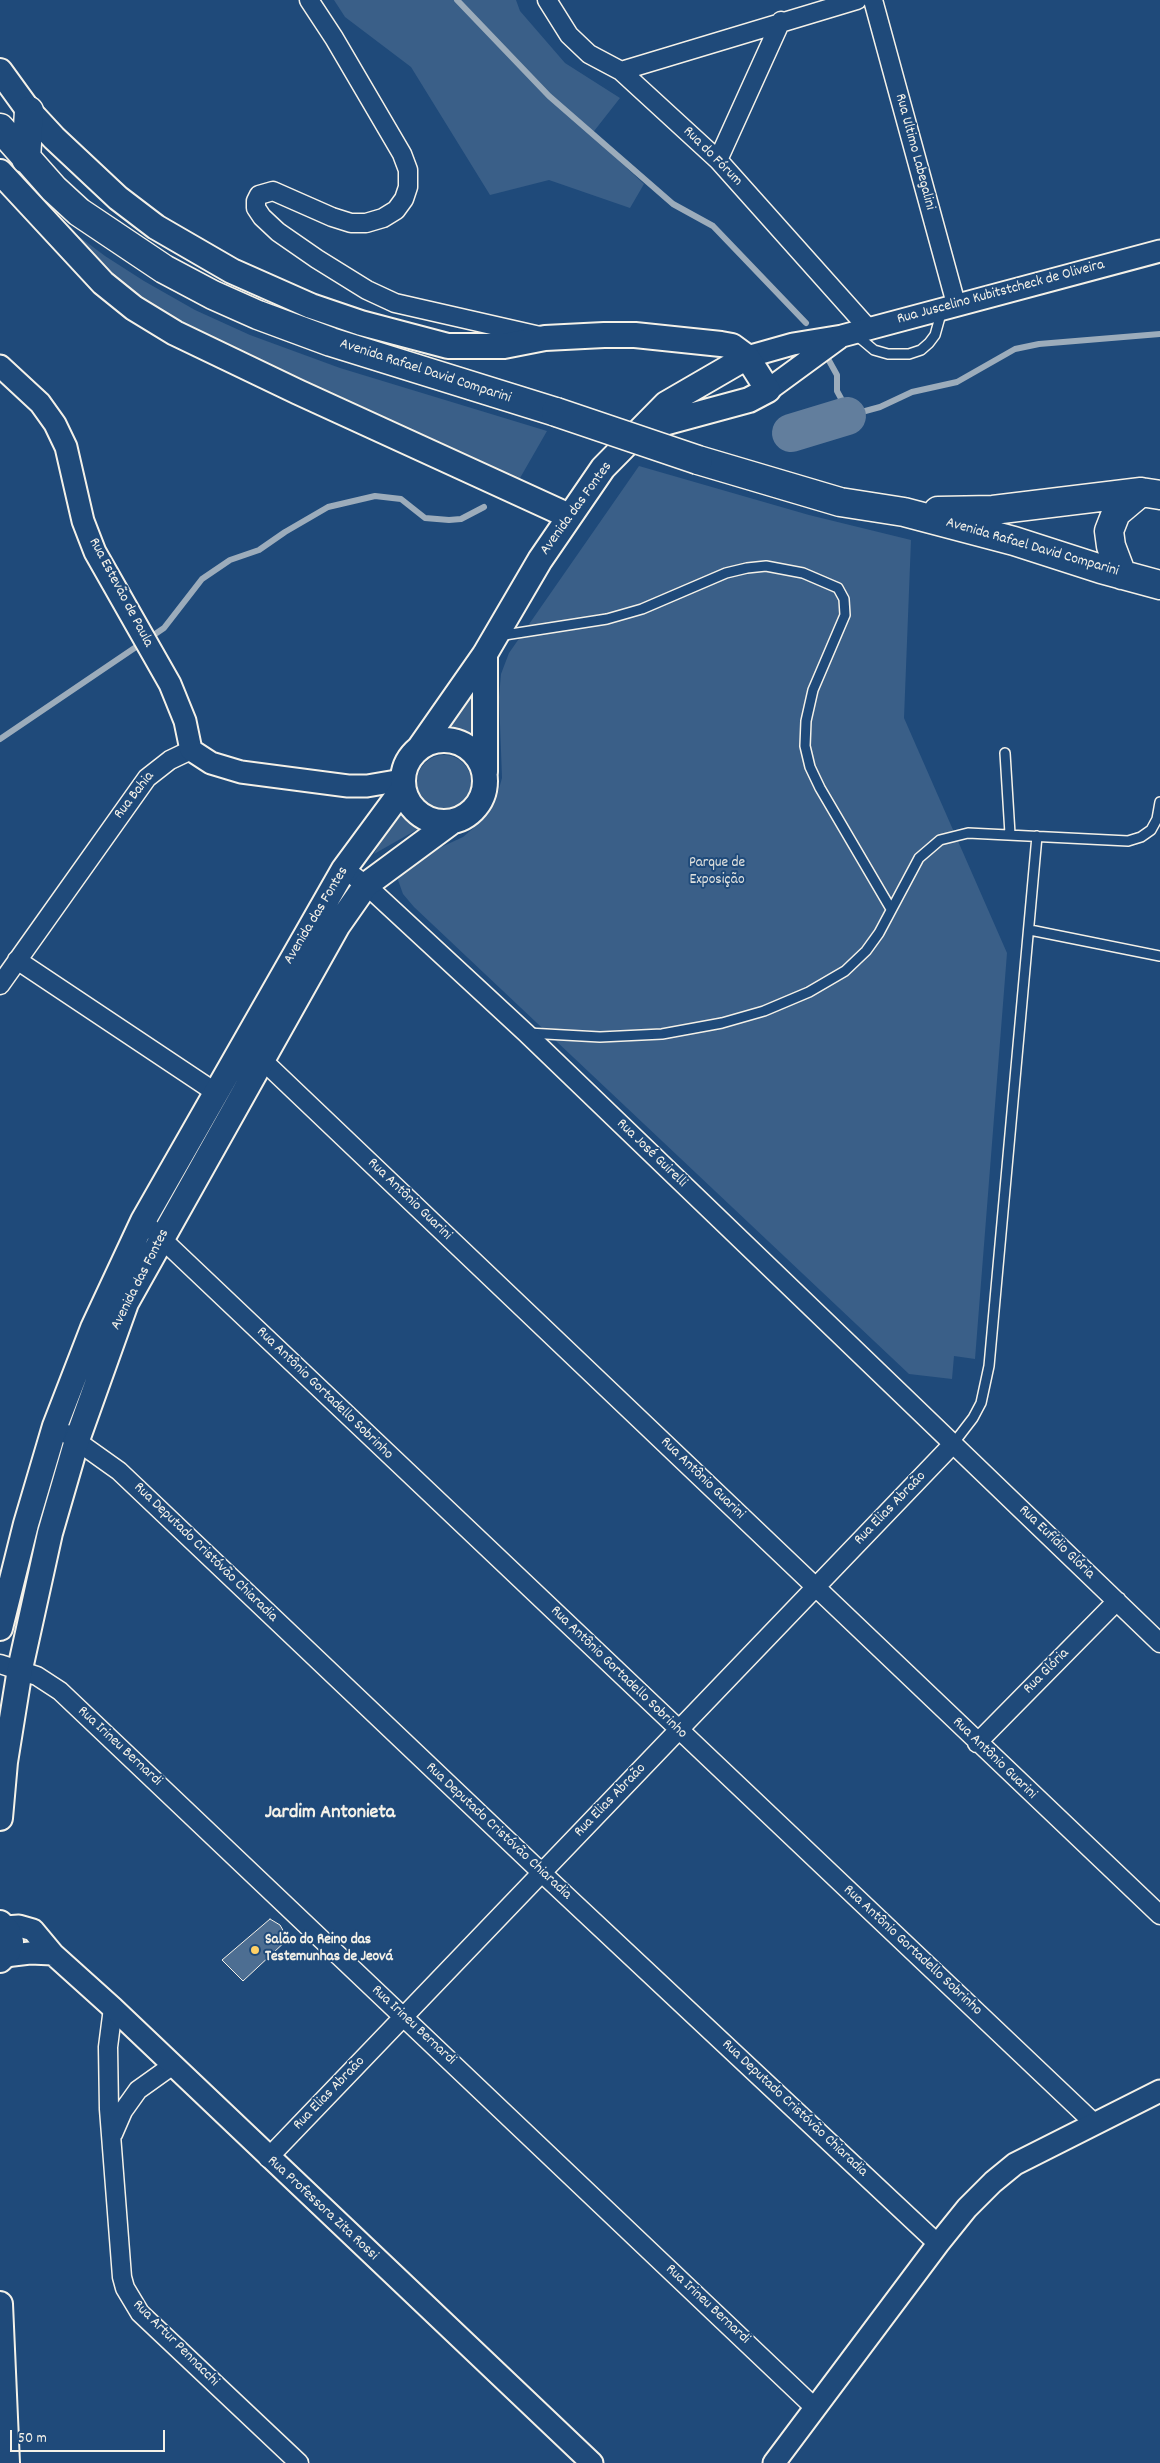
<!DOCTYPE html>
<html>
<head>
<meta charset="utf-8">
<style>
  body { margin:0 }
  #map { position:relative; width:1160px; height:2463px; overflow:hidden; background:#1f4a7a; font-family:Dekko,sans-serif }
  canvas { display:block }
  .scale { position:absolute; left:10px; top:2430px; width:155px; height:22px; box-sizing:border-box; border:2px solid #f4f1e8; border-top:0; padding-left:6px; font-size:15px; line-height:18px; white-space:nowrap; color:#f4f1e8; -webkit-text-stroke:4px #1f4a7a; paint-order:stroke }
</style>
</head>
<body>
<div id="map">
<canvas width="1160" height="2463"></canvas>
<div class="scale">50 m</div>
</div>
<script>
const c = document.querySelector('canvas').getContext('2d');
c.lineJoin = 'round';
function fill(path, color) {
  c.fillStyle = color;
  c.fill(path, 'evenodd');
}
function poly(rows) {
  const path = new Path2D();
  for (const r of rows) {
    if (r.length === 3) {
      path.moveTo(r[0] + r[2], r[1]);
      path.arc(r[0], r[1], r[2], 0, 2 * Math.PI);
      continue;
    }
    path.moveTo(r[0], r[1]);
    for (let i = 2; i < r.length; i += 2) path.lineTo(r[i], r[i + 1]);
  }
  return path;
}
function strokePath(path, color, width, dash) {
  c.strokeStyle = color;
  c.lineWidth = width;
  c.lineCap = dash ? 'butt' : 'round';
  c.setLineDash(dash || []);
  c.stroke(path);
}
function write(font, color, halo, rows, align = 'center') {
  c.font = font + ' Dekko,sans-serif';
  c.lineWidth = 4;
  c.setLineDash([]);
  c.textBaseline = 'middle';
  c.strokeStyle = halo;
  c.fillStyle = color;
  for (const [text, x, y, turn = 0] of rows) {
    c.save();
    c.translate(x, y);
    c.rotate((+turn || 0) * Math.PI / 180);
    c.textAlign = isNaN(turn) ? turn : align;
    if (halo) c.strokeText(text, 0, 0);
    c.fillText(text, 0, 0);
    c.restore();
  }
}
fill(poly([
  [334,0,516,0,520,11,565,63,620,98,591,135,644,184,630,208,549,180,490,195,411,67,345,17],
  [41,208,105,256,144,281,195,310,250,335,340,368,547,431,516,485,144,307],
  [639,466,809,515,911,540,904,718,1007,953,975,1359,954,1356,952,1379,909,1374,414,907,403,894,398,880,401,870,413,860,463,837,477,825,495,803,502,778,499,697,501,674,509,653],
  [479,673,476,742,457,731,444,729],
  [444,782,27],
  [397,811,418,829,374,854]
]), '#3a5f88');
strokePath(poly([
  [457,0,549,96,673,204,713,226,806,323],
  [827,357,837,375,837,391,843,402,847,416,880,407,912,392,957,382,1015,349,1039,344,1160,334],
  [0,739,164,628,202,579,230,560,259,550,285,532,328,507,375,496,401,499,425,518,449,520,461,519,484,507]
]), '#9cacbb', 6);
strokePath(poly([
  [791,433,847,416]
]), '#627e9d', 38);
const building = poly([
  [270,1919,280,1925,288,1939,243,1981,222,1960,270,1919]
]);
fill(building, '#4d6e92');
strokePath(building, '#f4f1e8', 1);
const service = poly([
  [855,334,874,350,888,354,909,354,921,350,929,343,935,335,942,310],
  [498,636,607,619,642,609,726,573,747,568,766,566,803,573,838,588,844,599,845,615,813,690,806,721,805,746,810,767,820,788,891,909],
  [1005,753,1010,834],
  [1030,930,1160,956],
  [528,1033,600,1037,662,1034,722,1023,764,1011,809,992,845,971,866,951,879,933,919,858,940,840,968,833,1128,841,1141,837,1151,830,1157,819,1160,802],
  [953,1444,973,1418,981,1403,989,1366,1037,836]
]);
const minor = poly([
  [309,0,334,38,402,154,408,170,408,187,404,199,396,210,383,218,366,223,351,223,332,217,273,191,259,195,256,201,256,208,262,217,278,232,317,259,367,290,395,303,540,336],
  [547,0,569,35,589,54,621,71,718,160,868,328],
  [873,0,956,304],
  [621,71,857,0],
  [718,160,781,21],
  [344,869,366,885,526,1033,1160,1643],
  [17,960,215,1092],
  [0,985,147,778,170,760,191,750],
  [255,1053,1160,1915],
  [143,1221,1094,2123],
  [67,1434,119,1471,542,1873,938,2244],
  [0,1664,37,1676,60,1691,814,2407],
  [977,1743,1117,1601],
  [113,2008,108,2047,109,2109,122,2277,125,2288,140,2313,299,2463],
  [113,2134,123,2111,138,2090,173,2065],
  [268,2158,953,1444]
]);
const tertiary = poly([
  [747,357,793,344,842,336,1160,251],
  [0,366,40,403,55,424,66,447,83,521,95,552,170,684,185,721,191,750,211,763,241,772,348,786,367,786,402,780],
  [768,390,839,338],
  [5,1927,19,1926,33,1930,53,1954,113,2008,592,2463],
  [5,1956,30,1953,53,1954],
  [774,2463,938,2244,967,2208,993,2182,1015,2164,1160,2091]
]);
const secondary = poly([
  [0,71,29,111,54,138,118,198,156,227,232,271,311,306,361,323,448,346,504,346,545,338,604,335,635,335,721,344,732,346,747,357,768,390,749,400,642,429],
  [0,172,103,283,134,308,175,333,298,392,569,516],
  [485,654,485,772],
  [444,781,41],
  [420,747,485,654,540,560,603,468,666,404,747,357],
  [0,1628,26,1524,55,1426,93,1328,143,1221,344,869,403,789],
  [0,1818,5,1762,20,1669,50,1533,77,1440,126,1303,338,925,366,885,450,823],
  [0,1923,8,1931,11,1942,8,1952,0,1960],
  [0,2304,7,2463]
]);
const primary = poly([
  [0,128,54,189,79,212,164,269,213,295,258,315,331,342,556,412],
  [26,159,29,111],
  [698,460,840,502,904,512,1014,541,1101,569,1160,585],
  [938,511,993,510,1141,492,1160,495],
  [1122,575,1111,546,1109,531,1116,513,1141,492]
]);
strokePath(service, '#f4f1e8', 12);
strokePath(minor, '#f4f1e8', 21);
strokePath(tertiary, '#f4f1e8', 25);
strokePath(secondary, '#f4f1e8', 28);
strokePath(primary, '#f4f1e8', 31);
strokePath(service, '#1f4a7a', 9);
strokePath(minor, '#1f4a7a', 18);
strokePath(tertiary, '#1f4a7a', 21);
strokePath(secondary, '#1f4a7a', 24);
strokePath(primary, '#1f4a7a', 28);
const primaryBridge = poly([
  [556,412,698,460]
]);
strokePath(primaryBridge, '#f4f1e8', 31, []);
strokePath(primaryBridge, '#1f4a7a', 28);
for (const [x, y, r, color] of [
  [255,1950,5,"#ffd166"]
]) {
  const dot = new Path2D();
  dot.arc(x, y, r, 0, 2 * Math.PI);
  c.fillStyle = color;
  c.fill(dot);
  strokePath(dot, '#1f4a7a', 2);
}
write('15px', '#f4f1e8', '#1f4a7a', [
  ["Rua Ultimo Labegalini",914,152,75],
  ["Rua do Fórum",712,157,45],
  ["Rua Juscelino Kubitstcheck de Oliveira",1001,293,-15],
  ["Avenida Rafael David Comparini",425,372,18],
  ["Avenida das Fontes",577,509,-54],
  ["Avenida Rafael David Comparini",1032,548,16],
  ["Rua Estevão de Paula",120,593,62],
  ["Rua Bahia",135,796,-52],
  ["Avenida das Fontes",317,916,-59],
  ["Rua José Guirelli",651,1154,44],
  ["Rua Antônio Guarini",409,1200,44],
  ["Avenida das Fontes",141,1280,-63],
  ["Rua Antônio Gortadello Sobrinho",324,1394,44],
  ["Rua Antônio Guarini",702,1479,44],
  ["Rua Elias Abraão",891,1509,-46],
  ["Rua Eufídio Glória",1056,1543,44],
  ["Rua Deputado Cristóvão Chiaradia",205,1553,44],
  ["Rua Glória",1047,1672,-45],
  ["Rua Antônio Gortadello Sobrinho",618,1673,44],
  ["Rua Irineu Bernardi",119,1747,43],
  ["Rua Antônio Guarini",994,1759,44],
  ["Rua Elias Abraão",611,1801,-46],
  ["Rua Deputado Cristóvão Chiaradia",498,1832,43],
  ["Rua Antônio Gortadello Sobrinho",912,1951,43],
  ["Rua Irineu Bernardi",413,2026,43],
  ["Rua Elias Abraão",330,2094,-46],
  ["Rua Deputado Cristóvão Chiaradia",794,2109,43],
  ["Rua Professora Zita Rossi",322,2209,43],
  ["Rua Irineu Bernardi",707,2305,43],
  ["Rua Artur Pennacchi",175,2344,45]
]);
write('15px', '#e1e2de', '#1f4a7a', [
  ["Parque de",717,864],
  ["Exposição",717,881]
]);
write('bold 15px', '#f4f1e8', '#1f4a7a', [
  ["Salão do Reino das",265,1941],
  ["Testemunhas de Jeová",265,1958]
], 'left');
write('bold 20px', '#f4f1e8', '#1f4a7a', [
  ["Jardim Antonieta",330,1814]
]);
</script>
</body>
</html>
